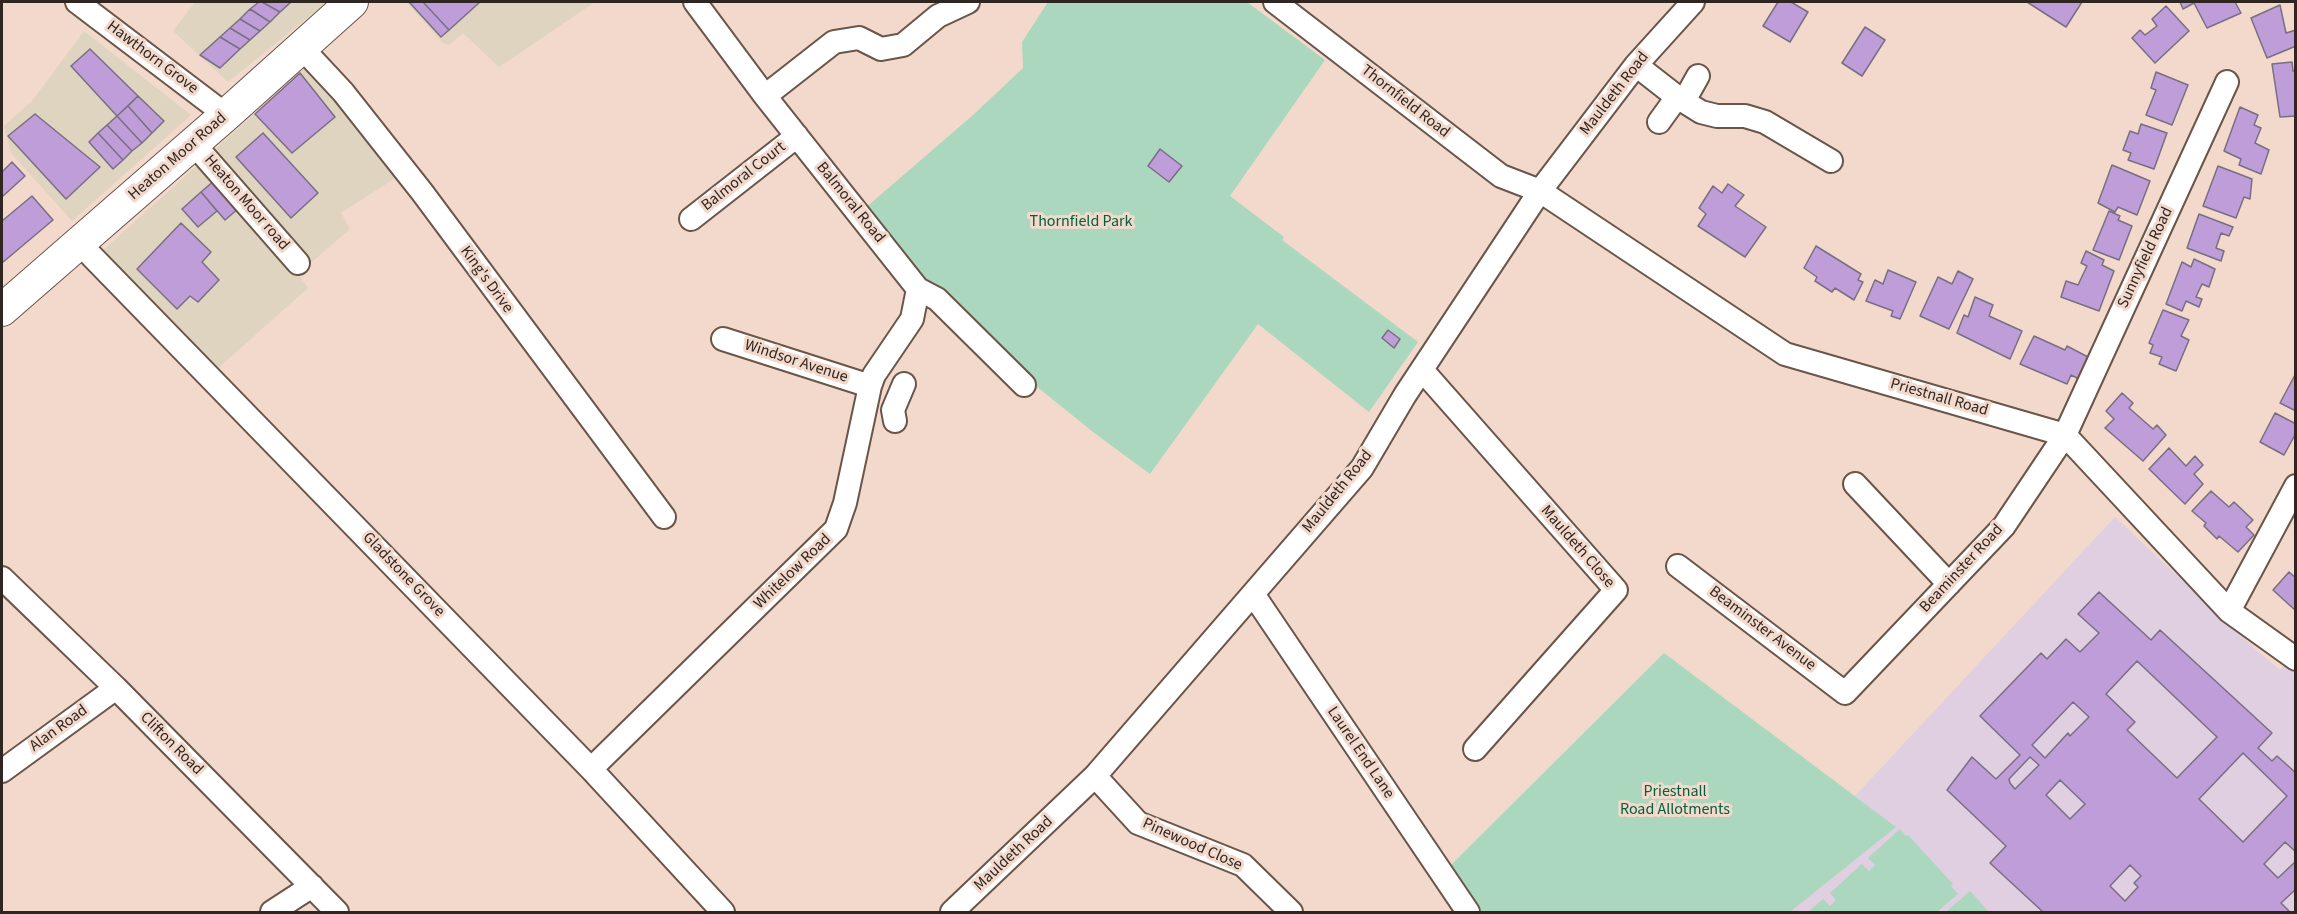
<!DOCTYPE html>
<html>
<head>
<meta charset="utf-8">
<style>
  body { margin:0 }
  #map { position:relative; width:2297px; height:914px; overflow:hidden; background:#f2d9cc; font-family:"Source Sans 3",sans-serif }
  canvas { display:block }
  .frame { position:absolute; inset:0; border:3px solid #302621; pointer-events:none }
</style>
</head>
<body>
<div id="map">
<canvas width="2297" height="914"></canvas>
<div class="frame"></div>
</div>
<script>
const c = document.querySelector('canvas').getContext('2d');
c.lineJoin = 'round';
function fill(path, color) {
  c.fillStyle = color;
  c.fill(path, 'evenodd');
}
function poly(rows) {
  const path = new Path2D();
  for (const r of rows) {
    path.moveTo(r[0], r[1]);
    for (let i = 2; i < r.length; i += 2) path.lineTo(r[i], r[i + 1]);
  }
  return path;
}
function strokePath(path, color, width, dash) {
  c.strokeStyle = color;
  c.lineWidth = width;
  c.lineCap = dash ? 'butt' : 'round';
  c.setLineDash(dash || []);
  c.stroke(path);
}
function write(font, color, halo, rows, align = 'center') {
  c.font = font + ' "Source Sans 3",sans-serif';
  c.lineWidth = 6;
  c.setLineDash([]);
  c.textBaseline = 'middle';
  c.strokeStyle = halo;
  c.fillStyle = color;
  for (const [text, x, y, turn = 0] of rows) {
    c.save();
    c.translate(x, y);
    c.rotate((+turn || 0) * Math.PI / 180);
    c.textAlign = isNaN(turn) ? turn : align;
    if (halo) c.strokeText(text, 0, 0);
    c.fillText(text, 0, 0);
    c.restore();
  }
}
fill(poly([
  [195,2,327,2,228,82,173,31],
  [406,2,595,2,499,67,463,33,449,45,443,43],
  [84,31,191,115,72,221,11,153,4,126,32,101],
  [313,61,403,173,341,213,350,229,298,274,308,288,216,370,101,252]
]), '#dfd4bf');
fill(poly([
  [2115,517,2254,648,2280,670,2285,664,2295,675,2295,912,1790,912,1895,827,1855,796]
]), '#dfcfe1');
fill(poly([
  [1048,2,1247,2,1325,60,1230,196,1284,237,1282,240,1418,342,1369,412,1258,324,1150,474,1093,432,1020,373,925,280,863,210,973,115,1023,68,1022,42],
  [1664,653,1896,827,1790,912,1479,912,1449,867],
  [1900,829,1906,836,1908,835,1953,884,1951,886,1958,894,1937,912,1808,912,1823,899,1830,906,1836,900,1830,893,1862,864,1869,871,1875,865,1868,858],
  [1970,891,1989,912,1946,912]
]), '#abd7be');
const building = poly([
  [259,2,262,2,280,12,270,22,250,9,259,2],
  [262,2,287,2,290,3,280,12,262,2],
  [409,2,423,2,449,30,441,37,409,2],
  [423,2,480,2,449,30,423,2],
  [1778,2,1791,2,1808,12,1790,42,1763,26,1778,2],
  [2027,2,2082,2,2066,27,2027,2],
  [2180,2,2235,2,2241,13,2207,28,2194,3,2183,9,2180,2],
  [2280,5,2286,33,2296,30,2296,46,2267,58,2251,18,2280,5],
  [2166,6,2189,31,2155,63,2132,38,2140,30,2145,35,2157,26,2152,19,2166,6],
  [250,9,270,22,260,31,240,19,250,9],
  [240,19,260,31,250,40,230,28,240,19],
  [1865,27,1885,40,1862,76,1842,63,1865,27],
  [230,28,250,40,240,49,220,37,230,28],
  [220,37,240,49,220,68,200,55,220,37],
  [90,49,138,96,117,116,71,66,90,49],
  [2292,62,2293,71,2296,71,2296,116,2280,117,2272,64,2292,62],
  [2156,72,2188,85,2172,125,2146,115,2156,90,2151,88,2156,72],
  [300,73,335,117,292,153,255,114,300,73],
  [138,96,164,121,152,133,128,106,138,96],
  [128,106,152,133,142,143,117,116,128,106],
  [2240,107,2258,115,2254,125,2261,128,2255,143,2269,150,2261,174,2239,165,2241,159,2224,151,2240,107],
  [35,114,100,167,66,199,8,136,35,114],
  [117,116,142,143,132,151,107,125,117,116],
  [2141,124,2167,133,2154,169,2128,160,2131,153,2123,150,2130,131,2138,134,2141,124],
  [107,125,132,151,123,160,98,133,107,125],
  [98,133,123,160,113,169,89,142,98,133],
  [263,133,318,193,291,218,236,157,263,133],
  [1160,149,1182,166,1169,182,1148,166,1160,149],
  [12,162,25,176,2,197,2,172,12,162],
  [2112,165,2150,181,2137,215,2118,207,2115,212,2098,203,2112,165],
  [2218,166,2252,179,2250,199,2244,197,2236,218,2203,206,2218,166],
  [215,180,239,208,225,220,201,192,215,180],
  [1728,184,1744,195,1735,206,1766,227,1745,257,1698,226,1706,214,1699,208,1713,186,1722,193,1728,184],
  [201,192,217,211,198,227,182,209,201,192],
  [32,196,53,220,2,263,2,221,32,196],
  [2109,211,2120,216,2118,220,2132,226,2119,260,2093,250,2109,211],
  [2199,214,2233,227,2229,236,2221,233,2216,248,2224,251,2221,261,2187,248,2199,214],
  [181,223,211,252,202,262,219,280,198,302,190,296,177,309,137,269,181,223],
  [1816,246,1861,274,1858,280,1863,282,1854,300,1835,288,1832,292,1815,281,1817,277,1804,268,1816,246],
  [2086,251,2104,260,2102,265,2114,271,2099,311,2061,297,2066,281,2078,285,2087,266,2081,263,2086,251],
  [2194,259,2215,269,2209,287,2202,284,2196,297,2202,299,2199,307,2186,301,2182,311,2166,304,2182,262,2191,267,2194,259],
  [1888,270,1916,282,1900,319,1891,316,1893,311,1866,301,1875,280,1883,284,1888,270],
  [1958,271,1973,279,1949,329,1920,316,1938,277,1952,284,1958,271],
  [1975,297,1993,305,1989,316,2022,331,2010,359,1957,333,1964,315,1968,317,1975,297],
  [2163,310,2189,320,2181,336,2189,340,2176,371,2159,364,2162,357,2150,353,2153,345,2149,343,2163,310],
  [1388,330,1400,339,1394,348,1382,338,1388,330],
  [2034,336,2065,350,2067,346,2088,357,2079,379,2071,375,2067,384,2020,364,2034,336],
  [2296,373,2296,411,2280,403,2296,373],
  [2122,393,2133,403,2129,408,2153,429,2157,425,2166,435,2143,461,2105,428,2114,419,2106,411,2122,393],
  [2275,413,2296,424,2296,433,2284,455,2260,442,2275,413],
  [2169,448,2186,466,2195,456,2203,465,2194,474,2203,484,2185,504,2149,469,2169,448],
  [2211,491,2229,507,2234,502,2253,520,2246,527,2254,535,2238,552,2219,536,2217,539,2204,526,2206,523,2192,511,2211,491],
  [2289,572,2296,578,2296,611,2273,590,2289,572],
  [2099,592,2151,640,2160,630,2272,733,2258,748,2272,761,2277,756,2296,773,2296,852,2285,842,2264,864,2278,878,2296,861,2296,889,2281,903,2289,911,2287,912,2043,912,1990,863,2006,846,1947,790,1972,757,1996,779,2020,755,1980,716,2041,653,2047,659,2066,639,2080,652,2099,633,2078,614,2099,592],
  [2137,661,2217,737,2177,778,2127,730,2135,722,2106,694,2137,661],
  [2073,702,2089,717,2070,736,2068,733,2045,758,2032,745,2073,702],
  [2243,753,2287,796,2243,842,2199,799,2243,753],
  [2030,757,2039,765,2015,789,2010,783,2009,779,2030,757],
  [2060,780,2085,804,2070,819,2046,795,2060,780],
  [2130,865,2141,876,2134,883,2138,887,2125,901,2110,886,2130,865]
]);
fill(building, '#be9dd9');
strokePath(building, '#796e82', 1.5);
const street = poly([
  [77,2,226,115],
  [695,2,765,96,918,289,937,299,1024,385],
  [1275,2,1501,176,1540,191,1785,354,2065,435,2229,611,2296,659],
  [302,48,343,92,422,192,664,517],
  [1636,65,1677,97,1701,112,1717,116,1745,116,1765,122,1831,161],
  [765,96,834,42,859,38,881,49,903,45,938,16,968,2],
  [1684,101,1698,76],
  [1659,122,1677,97],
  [193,143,298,263],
  [691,219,797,136],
  [79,243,591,769,723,912],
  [723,339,870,386],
  [1423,371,1616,590,1475,749],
  [895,421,893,410,904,384],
  [1855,484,1949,584],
  [1678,566,1845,693,2004,526,2065,435,2227,82],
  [2,578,116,688,337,912],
  [1253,594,1468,912],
  [2229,611,2296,486],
  [591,769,836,529,845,503,870,386,874,375,912,319,918,289],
  [2,771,116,688],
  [1095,776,1138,823,1243,865,1291,912],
  [272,912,312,886],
  [952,912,1095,776,1362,468,1405,395,1540,191,1636,65,1693,2]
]);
const secondary = poly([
  [2,310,226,115,352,2]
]);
strokePath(street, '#6a5549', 26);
strokePath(secondary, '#6a5549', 34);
strokePath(street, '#fff', 22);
strokePath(secondary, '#fff', 32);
write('16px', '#302621', '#f2d9cc', [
  ["Hawthorn Grove",152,58,37],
  ["Mauldeth Road",1615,94,-52],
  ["Thornfield Road",1405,102,38],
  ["Heaton Moor Road",178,157,-41],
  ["Balmoral Court",744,177,-38],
  ["Heaton Moor road",246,203,49],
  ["Balmoral Road",850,203,51],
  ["Sunnyfield Road",2146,258,-65],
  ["King's Drive",486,280,54],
  ["Windsor Avenue",796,362,18],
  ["Priestnall Road",1939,398,16],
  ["Mauldeth Road",1338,492,-51],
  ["Mauldeth Close",1577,547,49],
  ["Beaminster Road",1962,569,-47],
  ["Whitelow Road",793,572,-44],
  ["Gladstone Grove",403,575,46],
  ["Beaminster Avenue",1762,629,37],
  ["Alan Road",59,729,-36],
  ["Clifton Road",171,744,45],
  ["Laurel End Lane",1360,753,56],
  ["Pinewood Close",1192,845,24],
  ["Mauldeth Road",1014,854,-43]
]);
write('16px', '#00603d', '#f2d9cc', [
  ["Thornfield Park",1081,222],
  ["Priestnall",1675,792],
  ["Road Allotments",1675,810]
]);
</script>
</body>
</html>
